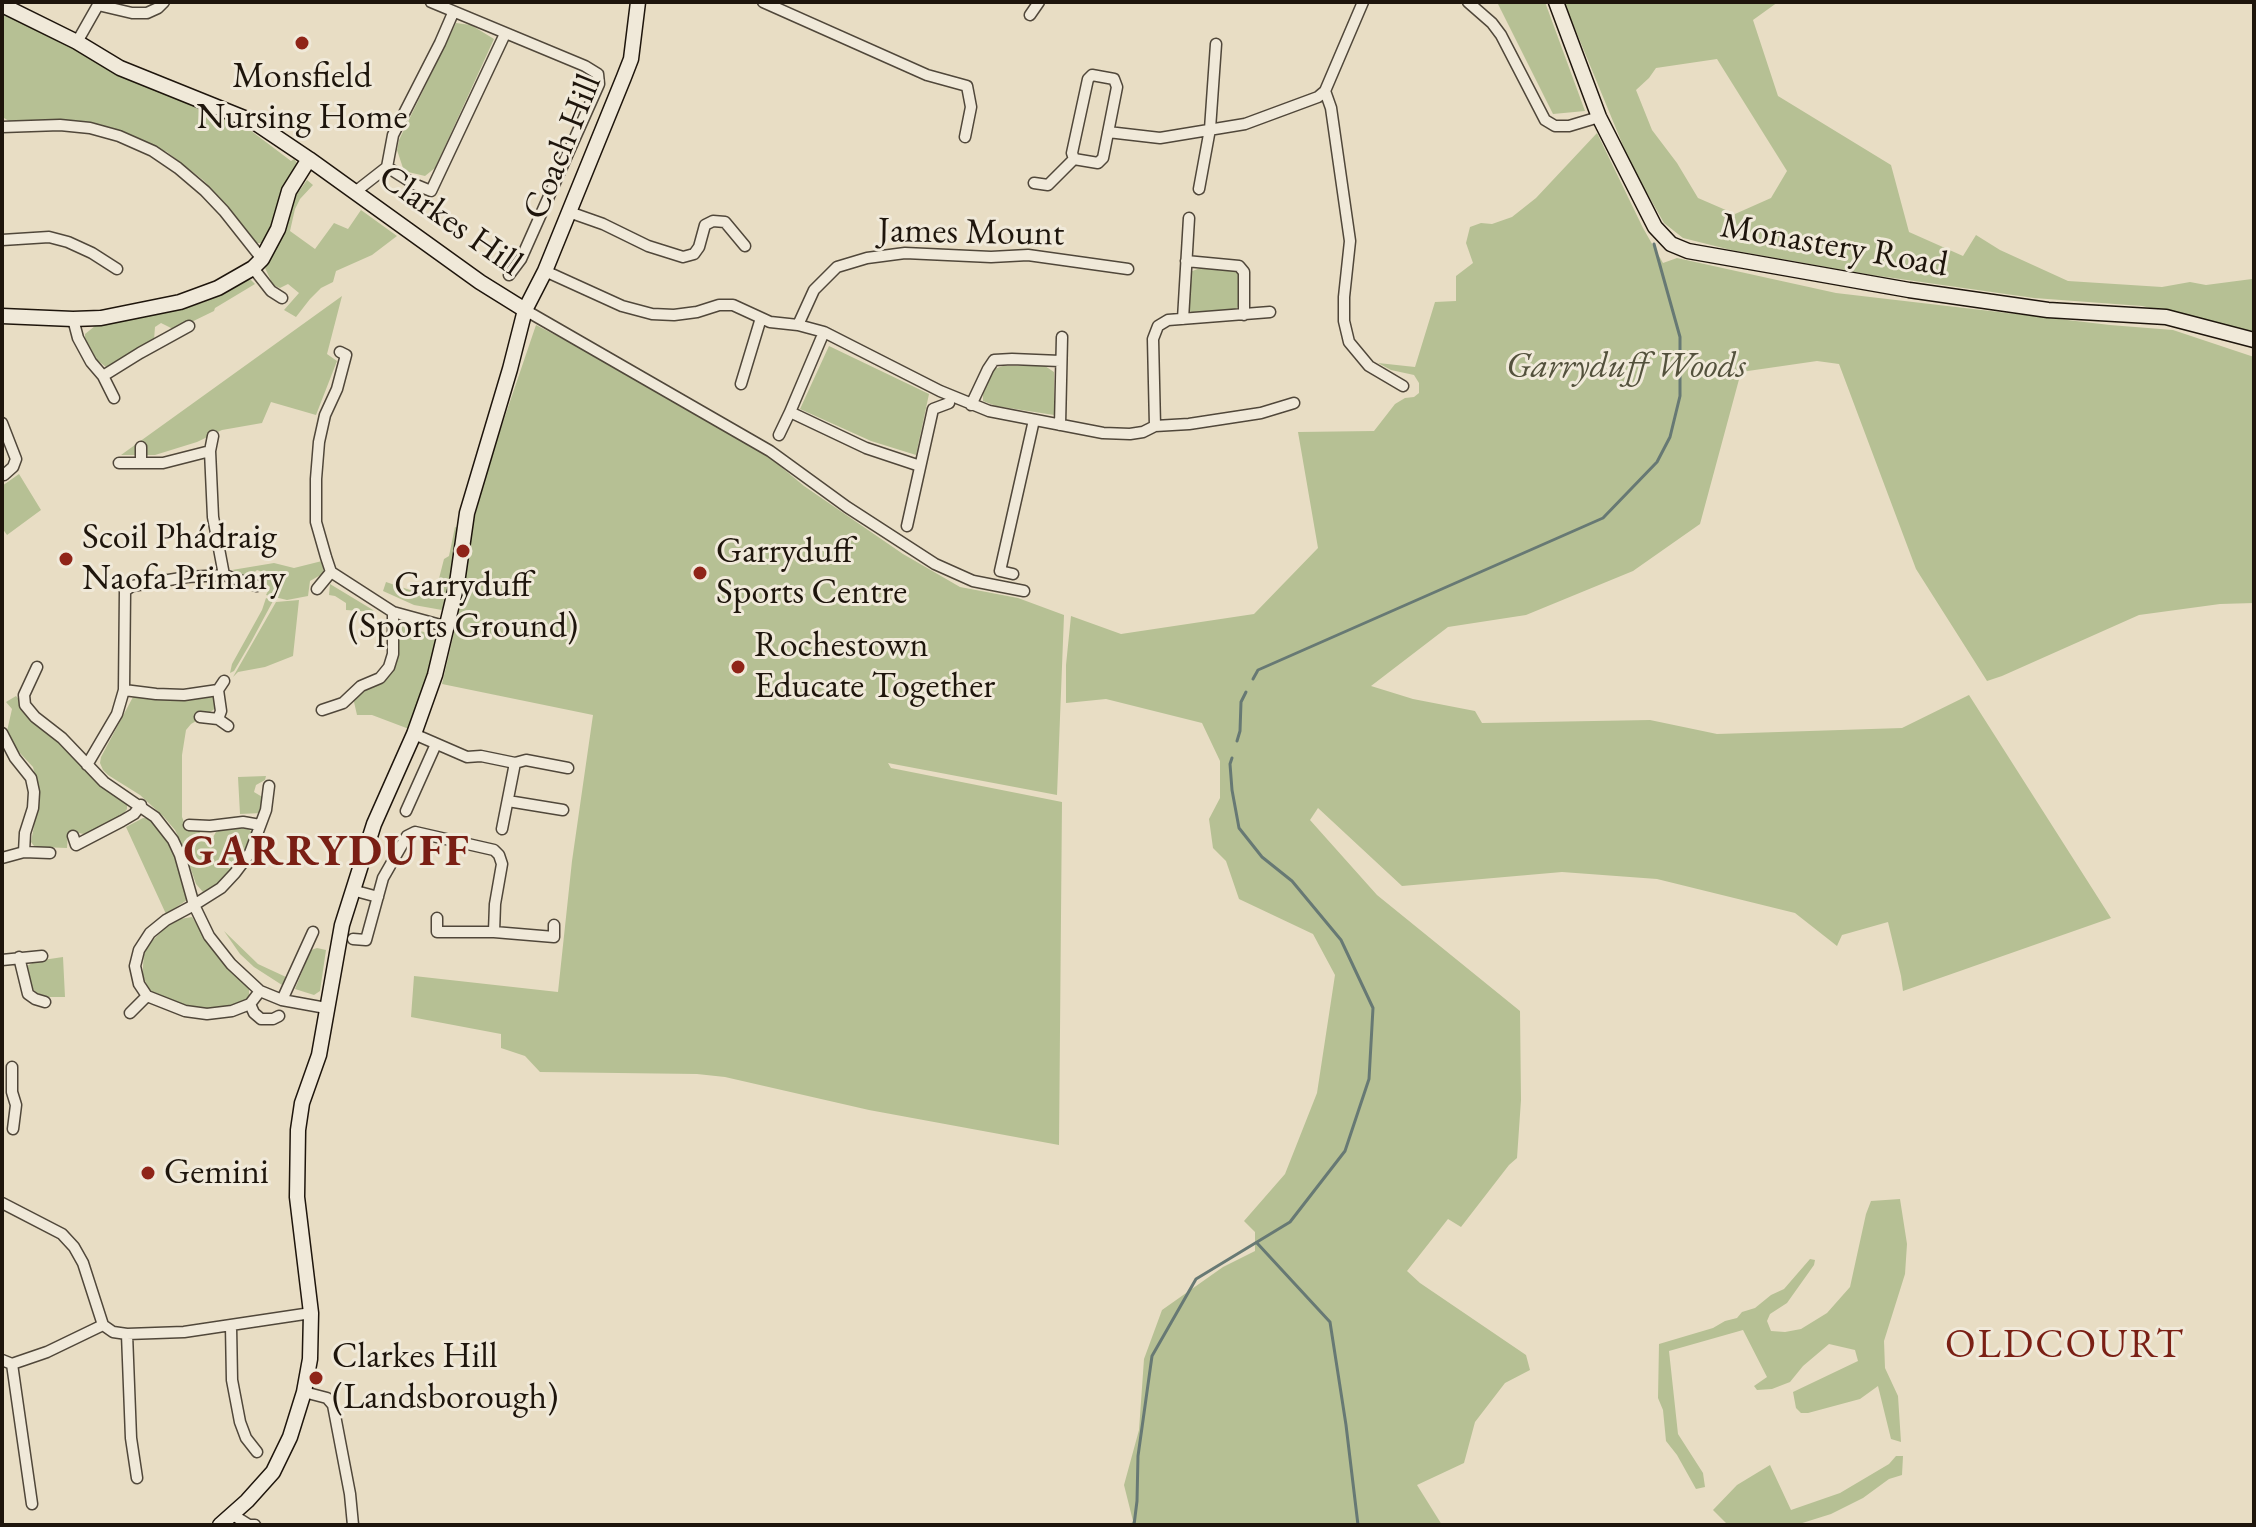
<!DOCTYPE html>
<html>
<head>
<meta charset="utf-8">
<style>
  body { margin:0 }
  #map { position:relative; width:2256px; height:1527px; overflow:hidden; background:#e8ddc4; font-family:"EB Garamond",serif }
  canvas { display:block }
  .frame { position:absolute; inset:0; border:4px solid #1e150c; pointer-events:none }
</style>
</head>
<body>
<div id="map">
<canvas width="2256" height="1527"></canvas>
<div class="frame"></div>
</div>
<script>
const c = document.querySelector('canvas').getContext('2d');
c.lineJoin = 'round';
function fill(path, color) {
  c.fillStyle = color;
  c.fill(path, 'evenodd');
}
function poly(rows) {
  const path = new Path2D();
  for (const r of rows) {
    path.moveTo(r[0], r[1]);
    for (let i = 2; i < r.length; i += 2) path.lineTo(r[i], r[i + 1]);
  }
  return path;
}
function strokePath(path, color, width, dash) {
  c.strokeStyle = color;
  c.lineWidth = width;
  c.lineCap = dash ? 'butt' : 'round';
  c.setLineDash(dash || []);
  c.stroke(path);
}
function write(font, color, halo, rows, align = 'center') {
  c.font = font + ' "EB Garamond",serif';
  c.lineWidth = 6;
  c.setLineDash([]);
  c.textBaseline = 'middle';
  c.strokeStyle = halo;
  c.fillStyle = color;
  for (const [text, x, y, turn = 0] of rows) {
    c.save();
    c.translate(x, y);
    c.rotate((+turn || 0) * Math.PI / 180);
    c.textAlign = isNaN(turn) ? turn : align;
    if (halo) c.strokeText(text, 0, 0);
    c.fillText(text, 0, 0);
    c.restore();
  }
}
fill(poly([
  [1497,2,1545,2,1585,111,1553,114],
  [1564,2,1778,2,1753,20,1778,96,1891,165,1909,232,1963,256,1976,235,2000,250,2068,281,2162,287,2190,282,2206,285,2252,279,2254,281,2254,335,2212,322,2142,306,2034,298,1872,275,1731,250,1683,238,1664,223,1631,165],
  [1717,59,1787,171,1771,198,1735,214,1698,198,1677,163,1652,130,1636,90,1649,78,1656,68],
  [2,11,114,69,250,130,291,161,294,159,297,163,279,201,272,229,264,243,256,243,227,205,203,180,167,152,112,129,90,124,61,121,9,121,4,118,2,114],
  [456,23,471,25,494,39,435,168,425,176,404,171,397,150,399,140],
  [1597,133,1643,228,1663,263,1677,258,1836,293,2110,325,2173,330,2254,357,2254,603,2220,604,2139,615,2002,676,1987,681,1916,569,1839,364,1817,361,1741,372,1700,524,1633,571,1526,615,1448,627,1371,686,1413,699,1475,711,1482,723,1650,720,1717,734,1902,728,1969,695,2111,918,1903,991,1901,976,1888,922,1842,935,1837,946,1795,913,1657,879,1562,872,1402,886,1318,808,1310,820,1377,895,1520,1011,1521,1100,1517,1158,1509,1165,1461,1227,1448,1219,1407,1271,1420,1283,1526,1355,1530,1370,1505,1383,1475,1422,1464,1463,1417,1485,1442,1525,1130,1525,1133,1521,1124,1485,1139,1430,1144,1359,1162,1310,1223,1267,1255,1251,1255,1232,1244,1221,1285,1174,1317,1093,1335,975,1313,934,1239,899,1226,861,1213,848,1209,819,1220,798,1220,761,1202,723,1106,699,1066,703,1066,665,1071,616,1121,634,1254,614,1318,548,1298,432,1374,431,1395,404,1405,398,1414,397,1419,393,1419,383,1414,375,1391,370,1378,363,1415,367,1435,302,1456,301,1456,276,1473,263,1466,243,1470,227,1481,223,1492,224,1512,217,1536,198],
  [307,180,313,185,300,199,295,209,290,231,315,249,334,223,348,229,361,210,397,236,372,255,336,271,333,282,321,288,310,299,296,317,284,310,299,293,288,284,280,288,273,285,265,268,281,239,290,204],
  [1200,268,1237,271,1240,277,1241,302,1234,312,1195,314,1188,310,1190,272],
  [246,280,251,280,255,284,215,308,214,311,175,330,161,323,155,327,154,340,109,367,106,367,97,360,85,339,85,334,95,326,187,308,207,301],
  [342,296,327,354,337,361,316,415,271,402,262,423,222,430,197,442,155,455,121,455],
  [536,325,646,382,768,456,804,486,903,554,960,587,1018,598,1064,615,1057,795,888,763,891,768,1062,802,1059,1145,869,1110,725,1077,697,1074,540,1072,525,1056,501,1048,501,1034,411,1017,414,976,558,992,572,861,593,715,442,684,462,598,471,532,485,475],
  [829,346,929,394,916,455,871,441,800,409],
  [1003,366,1045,366,1054,372,1054,415,996,406,983,401,983,394,994,369],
  [19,474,41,510,7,535,2,528,2,486],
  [455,527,458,528,446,602,442,610,414,605,383,591,386,582,434,598,444,559,449,556],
  [322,561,324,573,310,581,308,596,287,600,266,595,270,587,264,582,265,573,257,570,249,577,232,570,274,563,294,568],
  [330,584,373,610,374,612,346,610,346,603,335,596,329,595],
  [266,598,273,601,251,642,234,671,230,673,232,664,262,610],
  [299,600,293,656,265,667,238,672,233,677,276,602],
  [398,625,424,632,437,639,423,690,409,729,372,715,357,715,354,702,355,695,384,680,396,665,398,654],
  [16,696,21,702,24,709,34,723,50,735,103,786,127,804,127,809,124,813,91,832,84,834,72,832,68,833,67,848,40,847,34,846,31,842,40,794,33,767,19,752,7,731,12,709,6,702],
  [213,696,217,702,216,708,210,712,198,713,198,720,191,724,186,730,182,755,182,817,187,830,198,829,203,838,208,840,212,839,216,832,220,830,247,828,252,832,246,850,240,860,220,884,209,891,203,892,196,884,183,846,175,830,164,817,140,795,108,775,103,770,100,763,101,757,133,697],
  [266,776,265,780,256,785,254,792,264,798,262,813,240,814,238,777],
  [143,818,147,818,151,821,167,839,184,880,187,900,166,914,126,827],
  [192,917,216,955,249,989,249,998,234,1007,214,1009,186,1006,155,995,149,990,143,976,143,966,144,955,148,945,165,928,180,919],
  [224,931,258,964,286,977,282,985,254,967,240,954],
  [317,948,326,950,320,991,314,995,295,989,311,950],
  [63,957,65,997,49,997,37,993,30,986,27,966,36,961],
  [1900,1199,1907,1244,1905,1274,1884,1341,1885,1368,1898,1396,1901,1442,1891,1439,1878,1386,1860,1399,1808,1413,1801,1413,1796,1408,1793,1392,1858,1361,1855,1350,1829,1344,1803,1366,1790,1382,1772,1389,1757,1390,1754,1386,1767,1377,1743,1330,1669,1351,1678,1434,1703,1473,1705,1487,1696,1489,1677,1455,1666,1441,1663,1410,1658,1398,1659,1344,1713,1328,1725,1321,1737,1318,1742,1312,1755,1308,1771,1295,1784,1289,1810,1259,1815,1260,1814,1265,1787,1303,1770,1314,1767,1321,1771,1331,1785,1332,1801,1329,1827,1313,1850,1287,1866,1214,1871,1201],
  [1896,1456,1903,1456,1902,1475,1889,1479,1863,1498,1831,1514,1796,1525,1728,1525,1713,1510,1737,1485,1770,1465,1791,1510,1840,1493,1889,1464]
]), '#b6c094');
strokePath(poly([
  [1253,679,1258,670,1603,518,1657,462,1670,437,1680,396,1680,337,1654,244],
  [1237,741,1240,731,1241,702,1246,692],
  [1257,1243,1330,1322,1346,1425,1358,1525],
  [1134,1525,1137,1501,1138,1456,1152,1356,1196,1279,1290,1222,1345,1151,1369,1079,1373,1008,1341,940,1292,881,1262,857,1239,828,1232,790,1230,764,1232,758]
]), '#677974', 3);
const street = poly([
  [431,2,585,66,598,74,599,84,521,259,509,275],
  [763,2,927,75,967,86,971,107,965,137],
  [1363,2,1325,91,1331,108,1350,241,1344,297,1344,321,1349,342,1369,366,1403,386],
  [1468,2,1492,23,1501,35,1545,120,1555,126,1569,126,1599,117],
  [1030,15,1039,2],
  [77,42,98,5,132,13,147,13,158,8,164,2],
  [1092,75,1114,79,1117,87,1103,158,1098,163,1074,159,1072,153,1088,79,1092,75],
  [2,127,60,125,90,128,119,136,153,151,178,168,205,191,224,211,262,259],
  [1108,132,1160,138,1245,124,1318,97,1325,91],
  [387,167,414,184,431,191,505,34],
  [1034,183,1048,185,1074,159],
  [1199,189,1210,129,1216,44],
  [355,192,387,167,393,135,440,43,453,13],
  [569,212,603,224,648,246,683,257,694,254,699,247,705,225,713,221,725,222,745,246],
  [2,240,49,237,68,242,92,253,117,269],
  [1186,261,1239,266,1244,272,1244,315],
  [253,268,271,291,282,298],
  [545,271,622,306,652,314,674,315,697,312,719,305,733,305,770,322,798,325,824,332,940,391,989,411,1103,433,1130,434,1143,432,1155,426,1189,424,1261,413,1294,403],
  [525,310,770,451,847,507,935,564,973,581,1024,591],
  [73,319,78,338,91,362,103,376,114,398],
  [1183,319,1189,218],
  [798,325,814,290,837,267,867,258,905,253,991,257,1028,255,1128,269],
  [340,352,346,355,337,389,325,415,319,442,316,479,316,522,326,557,331,572,393,612,448,627],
  [103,376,140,353,189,326],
  [741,384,761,318],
  [971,405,988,369,994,360,1012,359,1060,361],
  [790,412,866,448,920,466],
  [2,423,16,459,13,467,4,475],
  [1060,425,1062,337],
  [1155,426,1153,339,1158,326,1168,320,1270,312],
  [779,435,790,412,824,332],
  [213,436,210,451,213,517,224,575],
  [141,447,141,463],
  [119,463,163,463,210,451],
  [907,526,933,409,949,403],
  [1013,574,1000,571,1034,420],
  [317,589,331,572],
  [37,667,24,695,25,705,35,717,62,738,104,782,155,817,173,840,180,855,194,905,209,936,231,964,260,991,282,1000,326,1008],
  [124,690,156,694,184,695,218,690],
  [322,710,343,703,361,686,380,678,389,667,393,654,393,612],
  [200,717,218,719,228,726],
  [218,719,221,711,218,690,224,681],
  [2,733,15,758,31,778,34,792,33,808,25,833,24,852],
  [414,734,467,757,481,756,515,763,526,760,568,768],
  [87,765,117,714,124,690,125,591,132,586,187,577,224,575,257,586],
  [508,801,563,810],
  [406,811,436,744],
  [189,825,210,826,243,822,260,825],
  [502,829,515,763],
  [73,836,76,845,122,821,134,814,141,805],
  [2,858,24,852,50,853],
  [352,890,378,897],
  [437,918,437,932,494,932,554,937,554,925],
  [353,939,366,940,383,878,407,836,415,832,494,850,499,855,502,864,495,904,494,932],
  [19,957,28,994,35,999,45,1002],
  [2,960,42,956],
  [260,991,250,1004,232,1011,207,1014,185,1011,147,996,139,984,135,966,139,950,150,933,166,920,194,905,221,888,235,873,250,853,266,810,269,786],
  [282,1000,313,932],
  [250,1004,254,1013,261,1019,273,1019,279,1016],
  [130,1013,147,996],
  [12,1067,12,1092,16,1105,13,1129],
  [2,1203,62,1234,74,1247,83,1263,103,1325,113,1332,127,1334,184,1332,311,1313],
  [231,1326,232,1380,240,1422,246,1438,257,1452],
  [127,1334,131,1438,137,1478],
  [2,1360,12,1364,47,1352,103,1325],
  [12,1364,32,1504],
  [304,1392,327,1398,333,1405,350,1494,353,1525],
  [233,1515,249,1525,255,1525]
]);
const secondary = poly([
  [1556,2,1599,117,1655,227,1671,244,1688,251,1909,290,2048,310,2166,317,2254,340],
  [2,5,77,42,120,68,254,122,309,159,480,282,525,310],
  [2,316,73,319,101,318,180,302,218,288,253,268,262,259,278,229,289,191,309,159],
  [220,1525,247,1501,273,1472,290,1437,304,1392,310,1359,311,1313,297,1197,298,1130,302,1103,319,1055,342,925,374,824,414,734,435,675,457,583,467,513,510,369,525,310,545,271,624,77,631,59,638,2]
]);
strokePath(street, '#50473a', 13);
strokePath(secondary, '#1e150c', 17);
strokePath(street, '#f0e9d9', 10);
strokePath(secondary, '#f0e9d9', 14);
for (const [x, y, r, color] of [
  [302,43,8,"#8f2418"],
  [463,551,8,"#8f2418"],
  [66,559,8,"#8f2418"],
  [700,573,8,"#8f2418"],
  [738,667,8,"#8f2418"],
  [148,1173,8,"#8f2418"],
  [316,1378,8,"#8f2418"]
]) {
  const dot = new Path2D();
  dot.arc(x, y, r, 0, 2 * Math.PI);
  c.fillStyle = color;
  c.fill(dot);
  strokePath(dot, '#f0e9d9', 3);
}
write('36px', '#1e150c', '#f0e9d9', [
  ["Monsfield",302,77,"center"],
  ["Nursing Home",302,118,"center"],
  ["Scoil Phádraig",82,538],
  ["Naofa Primary",82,579],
  ["Garryduff",716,552],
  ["Sports Centre",716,593],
  ["Garryduff",463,586,"center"],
  ["(Sports Ground)",463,627,"center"],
  ["Rochestown",754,646],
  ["Educate Together",754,687],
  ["Gemini",164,1173],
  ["Clarkes Hill",332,1357],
  ["(Landsborough)",332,1398]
], 'left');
write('36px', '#1e150c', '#f0e9d9', [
  ["Coach Hill",563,147,-68],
  ["Clarkes Hill",450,221,35],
  ["James Mount",971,233,1],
  ["Monastery Road",1834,246,10]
]);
write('italic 36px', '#53513c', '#f0e9d9', [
  ["Garryduff Woods",1626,367]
]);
c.letterSpacing = '2px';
write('40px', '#7a1f14', '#f0e9d9', [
  ["OLDCOURT",2065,1346]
]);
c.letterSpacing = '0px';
c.letterSpacing = '2px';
write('bold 44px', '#7a1f14', '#f0e9d9', [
  ["GARRYDUFF",327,853]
]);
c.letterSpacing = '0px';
</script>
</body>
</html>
